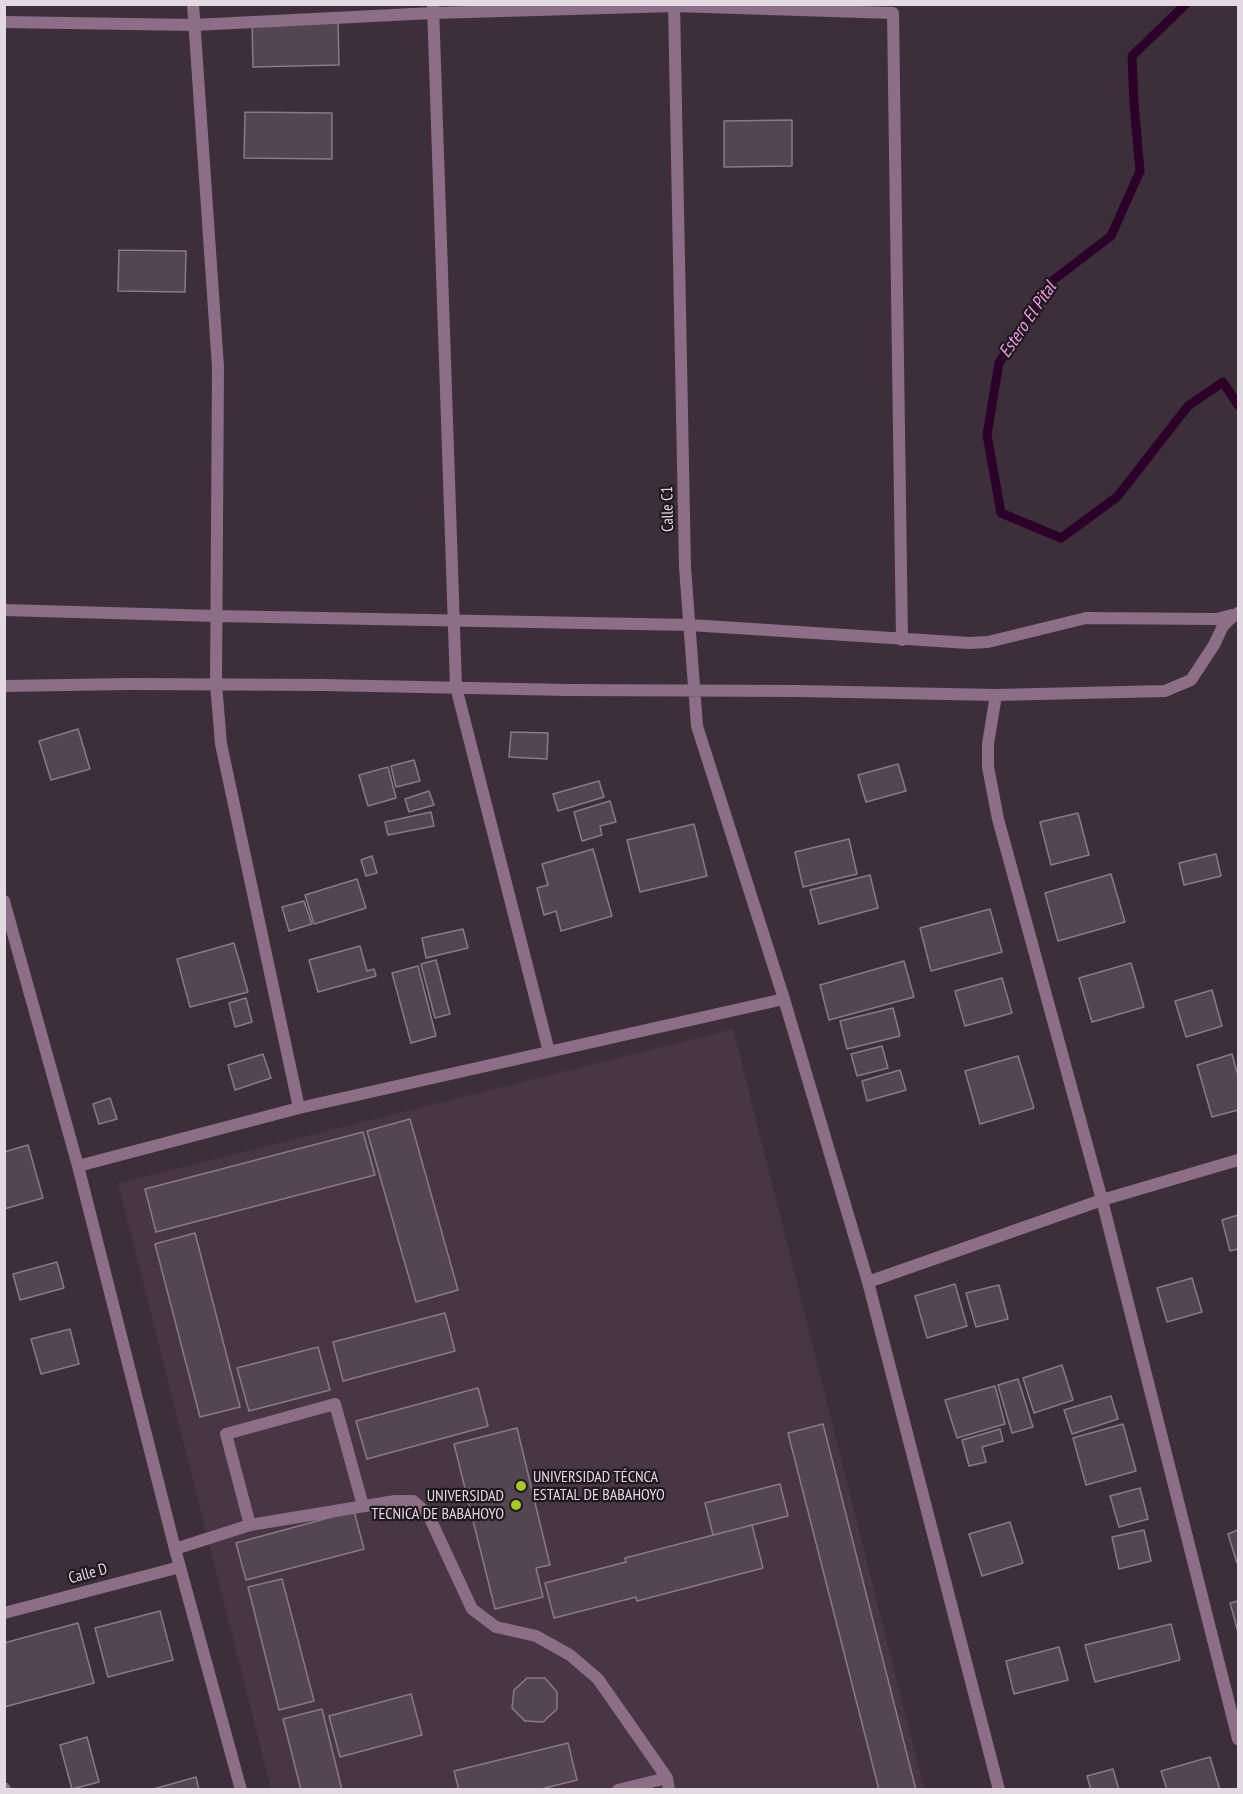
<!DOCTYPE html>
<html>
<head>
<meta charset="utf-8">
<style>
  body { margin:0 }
  #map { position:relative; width:1243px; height:1794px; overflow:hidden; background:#3c2f3a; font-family:"PT Sans Narrow",sans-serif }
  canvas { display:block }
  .frame { position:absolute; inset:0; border:6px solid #e3dae1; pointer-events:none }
</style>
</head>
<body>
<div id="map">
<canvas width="1243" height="1794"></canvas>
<div class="frame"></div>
</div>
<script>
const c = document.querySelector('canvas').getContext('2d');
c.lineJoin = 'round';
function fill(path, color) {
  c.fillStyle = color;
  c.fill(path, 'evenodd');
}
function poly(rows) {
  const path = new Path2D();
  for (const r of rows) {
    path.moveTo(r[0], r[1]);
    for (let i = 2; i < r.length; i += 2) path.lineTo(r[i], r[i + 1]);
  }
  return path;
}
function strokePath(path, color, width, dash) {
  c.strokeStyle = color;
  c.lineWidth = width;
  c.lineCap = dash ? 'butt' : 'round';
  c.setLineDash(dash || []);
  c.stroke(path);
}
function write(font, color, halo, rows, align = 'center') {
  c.font = font + ' "PT Sans Narrow",sans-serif';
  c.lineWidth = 4.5;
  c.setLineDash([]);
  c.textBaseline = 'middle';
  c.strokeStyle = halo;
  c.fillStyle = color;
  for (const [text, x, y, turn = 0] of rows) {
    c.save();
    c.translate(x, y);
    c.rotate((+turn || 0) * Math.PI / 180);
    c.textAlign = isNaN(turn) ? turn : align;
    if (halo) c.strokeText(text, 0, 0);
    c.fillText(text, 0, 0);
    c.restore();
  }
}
fill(poly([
  [733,1029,924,1789,271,1789,118,1183]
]), '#483645');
strokePath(poly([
  [1186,4,1132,56,1134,104,1140,171,1111,236,1052,281,999,363,987,435,1001,513,1061,538,1117,497,1188,406,1223,382,1238,405]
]), '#2c0129', 9);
const building = poly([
  [338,19,339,65,253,67,252,21,338,19],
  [245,112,332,113,332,159,244,158,245,112],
  [792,120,792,166,724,167,724,121,792,120],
  [119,250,186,251,185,292,118,291,119,250],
  [78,729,90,769,51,780,39,741,78,729],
  [511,732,548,733,547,759,509,757,511,732],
  [414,760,420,781,396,787,391,766,414,760],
  [898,764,906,791,866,802,858,775,898,764],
  [388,767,396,798,368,806,359,775,388,767],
  [599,781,604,797,558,811,553,794,599,781],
  [429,791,434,805,409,812,405,799,429,791],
  [610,801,616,822,600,826,602,835,582,841,574,812,610,801],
  [431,812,434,826,388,835,385,822,431,812],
  [1078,813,1089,855,1051,865,1040,822,1078,813],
  [694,824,707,876,640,892,627,840,694,824],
  [849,839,857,874,803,887,795,852,849,839],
  [593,849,612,916,561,931,556,911,544,915,537,888,548,885,542,864,593,849],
  [1216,854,1221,876,1184,885,1179,863,1216,854],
  [372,856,377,873,366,876,361,860,372,856],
  [1111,874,1125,922,1058,941,1045,893,1111,874],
  [870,875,878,908,819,924,810,890,870,875],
  [357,879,366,908,314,924,305,895,357,879],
  [304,901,312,924,289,931,282,907,304,901],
  [990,909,1002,952,931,971,920,928,990,909],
  [463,929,468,948,426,958,422,938,463,929],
  [234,943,248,992,190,1007,177,959,234,943],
  [360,946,367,971,374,969,376,976,318,992,309,960,360,946],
  [436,960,450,1014,435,1018,421,964,436,960],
  [904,961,914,997,829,1020,820,985,904,961],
  [1131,963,1144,1007,1092,1022,1079,978,1131,963],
  [418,966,436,1036,411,1043,392,973,418,966],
  [1002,978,1012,1013,965,1026,955,991,1002,978],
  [1212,990,1222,1026,1186,1037,1175,1001,1212,990],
  [246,998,252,1022,235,1027,229,1003,246,998],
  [893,1008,900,1036,847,1049,840,1021,893,1008],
  [882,1046,888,1068,857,1076,851,1054,882,1046],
  [263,1054,271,1078,235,1090,228,1065,263,1054],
  [1232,1054,1238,1076,1238,1110,1212,1117,1197,1065,1232,1054],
  [1018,1056,1034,1108,980,1124,965,1071,1018,1056],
  [900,1070,906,1090,867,1101,862,1081,900,1070],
  [110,1098,117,1119,99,1124,93,1104,110,1098],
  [410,1119,458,1290,416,1302,367,1131,410,1119],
  [363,1132,375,1175,156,1232,145,1189,363,1132],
  [28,1145,43,1198,4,1209,4,1152,28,1145],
  [1238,1215,1238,1249,1230,1251,1222,1220,1238,1215],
  [195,1233,240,1407,200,1417,155,1244,195,1233],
  [57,1262,64,1288,20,1300,13,1274,57,1262],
  [1192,1278,1202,1312,1167,1322,1157,1288,1192,1278],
  [955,1284,967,1326,927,1338,915,1296,955,1284],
  [999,1285,1008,1319,976,1327,966,1293,999,1285],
  [445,1313,455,1351,343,1381,333,1342,445,1313],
  [70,1329,79,1364,41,1374,31,1339,70,1329],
  [318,1347,330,1390,249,1411,237,1368,318,1347],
  [1062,1365,1073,1400,1034,1413,1023,1378,1062,1365],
  [1018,1379,1033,1427,1012,1433,998,1385,1018,1379],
  [995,1386,1005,1424,957,1438,945,1400,995,1386],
  [478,1388,488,1426,367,1459,356,1421,478,1388],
  [1111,1396,1118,1419,1072,1434,1064,1410,1111,1396],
  [823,1424,916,1790,879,1790,788,1433,823,1424],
  [1123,1424,1136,1471,1086,1485,1073,1438,1123,1424],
  [517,1428,550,1565,536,1568,543,1597,495,1609,454,1444,517,1428],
  [1000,1429,1003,1441,982,1447,986,1462,969,1466,962,1440,1000,1429],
  [780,1484,788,1516,713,1535,705,1503,780,1484],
  [1140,1488,1148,1519,1119,1527,1110,1496,1140,1488],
  [354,1511,364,1549,246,1580,236,1543,354,1511],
  [1010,1522,1023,1563,982,1576,969,1534,1010,1522],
  [752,1525,763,1568,637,1601,636,1597,554,1618,545,1583,626,1562,625,1558,752,1525],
  [1144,1530,1151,1561,1119,1569,1112,1537,1144,1530],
  [1238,1530,1238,1563,1237,1563,1228,1534,1238,1530],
  [282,1579,314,1701,279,1710,248,1587,282,1579],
  [1238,1601,1238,1632,1230,1603,1238,1601],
  [160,1611,173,1660,108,1677,95,1628,160,1611],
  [78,1623,94,1683,4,1707,4,1643,78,1623],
  [1171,1624,1180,1660,1095,1682,1085,1645,1171,1624],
  [1059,1647,1068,1680,1014,1694,1006,1661,1059,1647],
  [527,1678,545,1678,557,1692,557,1709,543,1722,525,1721,512,1708,514,1690,527,1678],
  [411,1694,422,1735,340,1757,329,1716,411,1694],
  [322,1709,342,1790,301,1790,283,1719,322,1709],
  [87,1737,99,1782,72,1789,60,1745,87,1737],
  [568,1743,577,1780,537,1790,459,1790,454,1771,568,1743],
  [1210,1757,1220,1790,1167,1790,1161,1771,1210,1757],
  [1113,1769,1119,1790,1091,1790,1087,1776,1113,1769],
  [196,1777,199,1790,150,1790,196,1777]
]);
fill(building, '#534551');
strokePath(building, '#8a7a87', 1.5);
strokePath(poly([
  [250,1525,226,1434,335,1404,363,1506],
  [175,1549,250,1525,395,1501,413,1501,428,1514,472,1609,496,1627,536,1636,570,1655,598,1679,667,1778,669,1790],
  [618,1790,667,1778]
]), '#8c6f87', 12);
strokePath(poly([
  [193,4,218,367,216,684,221,744,299,1108],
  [674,4,685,567,697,726,784,999,868,1282,999,1790],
  [433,6,456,687,549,1052],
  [4,22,194,25,433,13,675,6,893,13,902,640],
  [4,610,216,616,690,625,969,643,988,642,1086,618,1217,619,1232,615],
  [4,686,129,684,323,685,568,690,798,691,996,695,1165,691,1191,680,1214,645,1223,626,1230,619,1238,613],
  [996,695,988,744,988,767,998,819,1102,1200,1238,1739],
  [4,901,78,1166,175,1549,241,1790],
  [78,1166,299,1108,784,999],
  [868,1282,1102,1200,1238,1160],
  [4,1613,180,1567],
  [4,1788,5,1790]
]), '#8c6f87', 12);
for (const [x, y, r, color] of [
  [521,1486,6,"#a5c822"],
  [516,1505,6,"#a5c822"]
]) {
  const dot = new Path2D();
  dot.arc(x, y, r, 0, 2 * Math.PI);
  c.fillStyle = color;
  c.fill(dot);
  strokePath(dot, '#1f191e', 2);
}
write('16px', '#e3dae1', '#1f191e', [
  ["Calle C1",668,509,-91],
  ["Calle D",88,1574,-15]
]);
write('16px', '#e3dae1', '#1f191e', [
  ["UNIVERSIDAD TÉCNCA",533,1477],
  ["ESTATAL DE BABAHOYO",533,1495],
  ["UNIVERSIDAD",504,1496,"right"],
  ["TECNICA DE BABAHOYO",504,1514,"right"]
], 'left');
write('italic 18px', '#f59ce9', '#1f191e', [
  ["Estero El Pital",1028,320,-56]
]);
</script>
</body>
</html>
